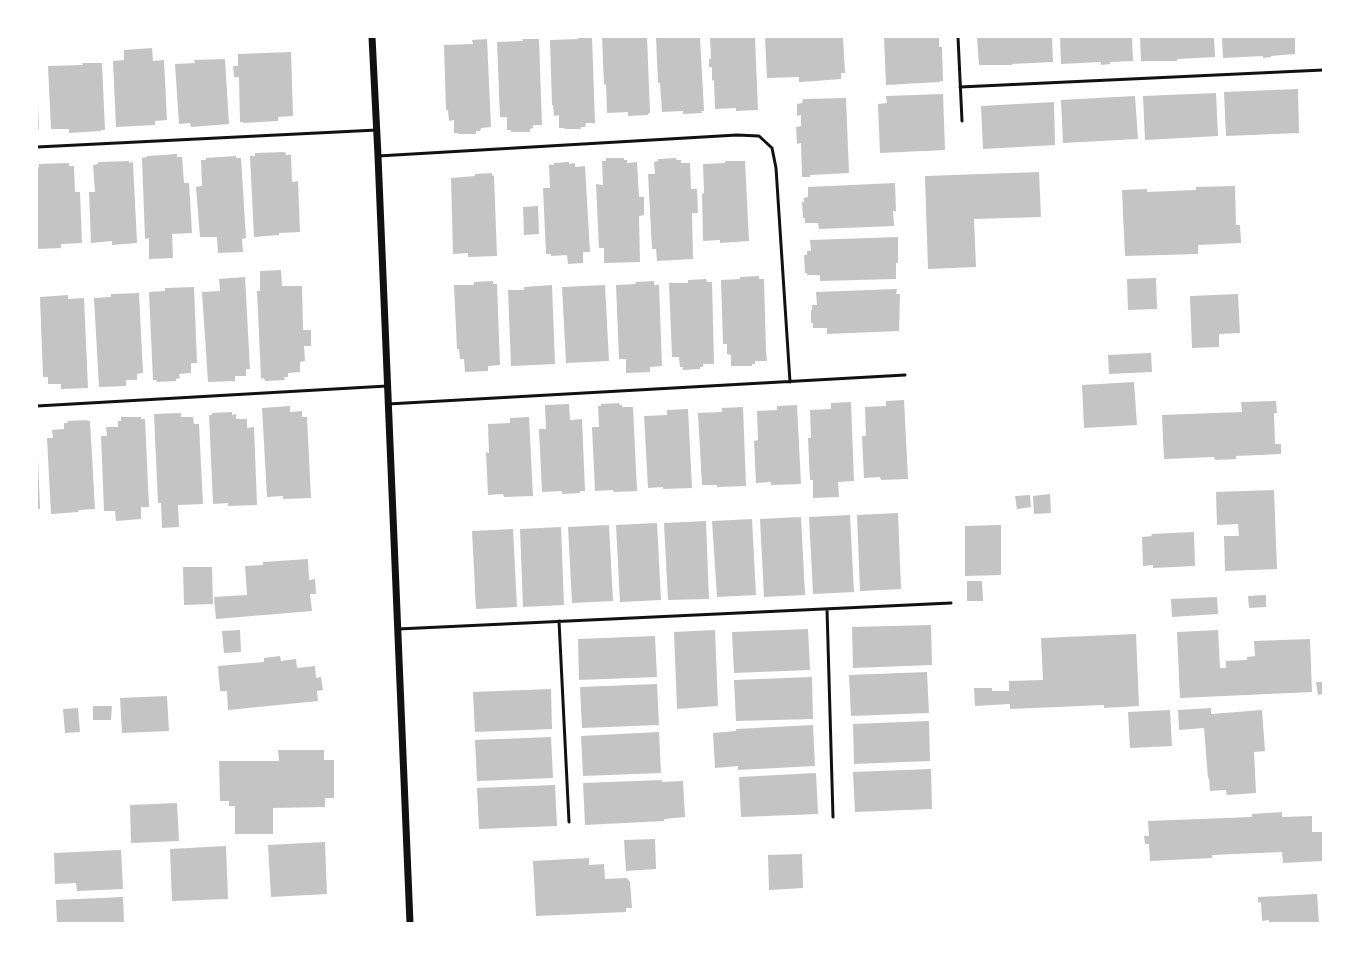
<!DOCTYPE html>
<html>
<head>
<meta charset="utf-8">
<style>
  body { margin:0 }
  #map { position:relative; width:1360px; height:960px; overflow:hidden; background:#fff; font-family:Figtree,sans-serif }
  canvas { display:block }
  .frame { position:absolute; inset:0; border:38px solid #fff; pointer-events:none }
</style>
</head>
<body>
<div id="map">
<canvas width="1360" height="960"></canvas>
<div class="frame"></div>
</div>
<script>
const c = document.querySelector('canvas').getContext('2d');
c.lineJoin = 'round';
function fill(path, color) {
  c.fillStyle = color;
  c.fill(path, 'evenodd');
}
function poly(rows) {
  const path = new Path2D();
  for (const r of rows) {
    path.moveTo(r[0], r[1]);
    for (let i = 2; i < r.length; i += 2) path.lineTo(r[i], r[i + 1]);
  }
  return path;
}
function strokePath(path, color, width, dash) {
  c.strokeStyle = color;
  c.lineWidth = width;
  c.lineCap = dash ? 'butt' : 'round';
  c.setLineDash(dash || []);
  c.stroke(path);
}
fill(poly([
  [578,37,592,37,595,123,586,123,585,127,581,127,581,129,565,129,564,128,559,128,559,115,554,116,553,105,552,105,550,40,578,39],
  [602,37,647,37,650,113,648,114,648,115,628,116,628,112,607,113,606,84,604,85],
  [656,37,700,37,704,111,701,111,702,113,683,114,683,111,662,112,660,83,658,83],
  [710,37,755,37,758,110,736,111,736,108,715,109,714,80,712,81,712,67,709,67,709,59,711,59],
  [765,37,843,37,845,73,841,73,841,79,815,81,799,82,799,77,767,78],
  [884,37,939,37,939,47,942,47,943,81,940,81,940,82,886,85],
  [977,37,1052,37,1053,62,1012,64,1012,65,979,65],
  [1060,37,1132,37,1133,61,1110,62,1110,64,1101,65,1101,62,1061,64],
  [1140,37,1214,37,1215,57,1177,59,1177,61,1141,61],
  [1222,37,1295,37,1295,54,1271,56,1271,57,1263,58,1263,56,1223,58],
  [487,39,491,127,481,128,480,131,476,131,476,134,459,134,458,133,454,133,454,120,449,121,448,110,446,110,444,45,473,44,472,40],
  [522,39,539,39,542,125,533,125,533,128,530,129,530,132,511,132,511,130,507,130,507,117,500,117,497,42,523,41],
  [152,48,153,61,164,60,167,120,155,121,155,125,116,127,113,61,124,60,124,50],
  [291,52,293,116,278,117,278,121,243,123,243,122,240,122,239,77,234,77,233,66,238,66,238,54],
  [225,59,229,124,191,127,190,123,179,124,175,64,195,63,194,60],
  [82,63,102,63,105,130,101,130,101,131,69,133,69,129,51,129,48,66,83,65],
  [1298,89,1299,133,1226,136,1224,92],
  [1216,93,1218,136,1145,140,1143,96],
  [943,94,945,150,880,153,878,104,887,103,886,96],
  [1135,96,1138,139,1063,143,1061,100],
  [846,98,849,173,810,175,810,177,802,177,801,143,797,144,796,127,801,126,801,115,797,116,797,104,802,103,803,99],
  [1054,102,1055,145,983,149,981,106],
  [37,104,38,104,39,129,37,129],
  [285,152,286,155,291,155,292,182,298,181,300,232,279,233,279,235,254,237,250,156,255,156,255,153],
  [177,154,177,157,182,157,184,183,189,183,192,233,172,234,173,258,149,259,149,238,145,239,142,158,147,157,147,156],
  [236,156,236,158,241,158,246,238,242,239,243,252,218,253,217,237,200,237,196,187,202,186,201,160,206,160,206,158],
  [606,158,624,158,624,160,627,160,627,163,637,162,639,197,644,197,644,215,639,216,640,262,604,263,604,248,599,248,596,184,603,185,602,161,606,161],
  [676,158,676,160,681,160,681,163,690,163,691,189,697,189,698,213,692,213,693,259,657,261,656,249,652,249,648,174,655,174,654,162,658,161,658,159],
  [129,161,129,163,133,162,137,243,112,245,112,241,91,243,89,192,95,192,93,165,98,164,98,162],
  [725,161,745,161,749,241,720,243,720,240,703,241,702,194,704,193,703,164,725,163],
  [569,162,569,164,575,163,575,167,585,166,590,252,583,252,583,263,568,264,567,255,551,256,551,254,546,254,543,188,550,188,549,165,554,165,554,163],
  [69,163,69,166,74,166,75,192,80,192,82,243,61,244,61,248,37,249,37,168,39,167,39,164],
  [1039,172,1041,217,974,219,976,267,928,269,925,176],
  [492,173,492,176,494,175,497,256,468,257,468,253,453,254,451,178,475,176,475,174],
  [895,183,896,211,893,211,894,226,819,229,818,223,805,223,805,218,803,218,802,202,804,202,804,198,808,197,808,187],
  [1235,186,1236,225,1240,225,1241,243,1198,245,1198,254,1125,256,1122,190,1147,189,1147,192,1196,190,1196,187],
  [538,206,539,234,524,235,523,207],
  [898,237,898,263,896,263,896,279,820,281,820,275,807,275,807,273,805,273,804,255,807,255,807,251,811,251,810,240],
  [281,270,282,286,302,286,303,330,311,330,311,346,304,346,305,361,300,362,300,372,288,373,288,377,284,377,285,380,265,381,264,378,261,379,257,291,260,291,260,271],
  [759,276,759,279,764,279,766,351,767,361,755,361,755,364,752,364,752,366,731,366,731,355,727,354,727,344,723,344,721,280,740,279,740,277],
  [245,277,250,369,246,369,246,376,235,376,235,381,208,382,202,292,220,291,219,279],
  [1156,278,1157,309,1128,310,1127,279],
  [706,279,707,282,712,282,714,364,703,364,703,367,700,367,700,369,683,370,683,367,680,367,679,357,672,357,669,283,688,283,688,280],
  [493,281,493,284,497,284,500,365,488,366,488,371,465,372,464,359,460,359,459,349,457,349,454,285,474,285,474,282],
  [654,281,654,285,659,285,662,366,650,367,650,372,626,373,626,359,619,359,616,285,636,284,635,282],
  [552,285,555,364,511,366,508,290,524,290,524,287],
  [605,285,609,361,566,363,562,287],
  [194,287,197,363,191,363,191,373,179,374,180,378,176,379,176,381,157,382,156,380,153,380,149,292,165,291,165,288],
  [897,289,896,294,900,294,899,331,827,334,827,328,813,328,813,323,811,323,811,310,812,310,812,305,817,305,816,292],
  [139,293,143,373,137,374,137,380,126,380,126,386,99,387,94,298,111,297,111,294],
  [1238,294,1240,333,1219,334,1219,347,1192,348,1190,296],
  [68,295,68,299,84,298,88,388,61,389,61,384,48,384,48,377,43,377,40,297],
  [1151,353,1152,372,1109,374,1108,355],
  [1134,382,1137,425,1084,428,1082,385],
  [904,400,908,479,881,480,880,477,864,478,862,436,866,436,865,407,886,406,886,401],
  [1276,401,1277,413,1274,413,1275,444,1281,444,1281,454,1236,456,1236,459,1215,460,1214,457,1164,459,1162,415,1242,412,1241,402],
  [851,402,854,481,838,482,839,497,813,498,813,480,810,480,808,438,811,438,810,410,831,409,831,403],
  [619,403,620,405,622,405,622,407,633,407,637,491,614,492,613,490,595,491,592,427,599,427,598,406,601,406,601,404],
  [569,404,570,420,582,419,585,491,580,491,580,493,562,494,562,491,542,492,539,429,546,429,545,405],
  [797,405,801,484,771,485,771,482,756,483,754,441,758,440,757,411,777,410,777,406],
  [290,406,290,412,302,411,302,417,307,417,311,498,283,499,283,496,267,497,262,408],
  [743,407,746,486,717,487,717,485,702,485,698,413,722,412,722,408],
  [688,409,692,488,663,489,663,487,648,488,644,416,667,415,667,410],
  [232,412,232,415,236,414,236,419,247,419,247,428,254,427,257,505,228,506,228,503,213,504,209,415,212,415,212,413],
  [181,413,181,417,193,417,194,424,199,424,203,504,178,505,179,527,162,528,161,503,158,503,154,414],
  [121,417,141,417,141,419,145,419,149,507,141,507,141,519,116,521,115,511,104,511,101,436,107,436,106,427,118,427,118,421,121,421],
  [529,417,533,496,504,497,503,494,488,495,486,452,489,453,488,424,510,423,510,418],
  [87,420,88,421,90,421,95,509,78,510,79,512,51,514,47,438,53,438,52,430,64,429,64,423,68,423,67,421],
  [37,458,38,458,40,509,37,509],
  [1274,490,1277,569,1225,571,1224,536,1239,536,1238,524,1217,525,1216,492],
  [1050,494,1051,513,1034,514,1033,496],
  [1030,495,1031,507,1017,509,1015,496],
  [898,513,901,589,860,591,857,515],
  [850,515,854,592,813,594,809,517],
  [801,517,805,595,764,597,760,519],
  [752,519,756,595,717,597,712,521],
  [706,521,709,599,668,600,664,523],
  [657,523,661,600,620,602,616,525],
  [609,525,613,601,572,603,568,527],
  [1001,525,1001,575,965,576,965,526],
  [561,527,564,605,523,607,520,529],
  [513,529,517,607,476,609,472,531],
  [1194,532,1195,566,1153,568,1153,565,1143,566,1142,537,1152,536,1151,534],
  [308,559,309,580,315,579,316,594,310,594,312,611,216,619,214,597,247,595,245,566,263,565,263,562],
  [183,567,212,567,213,604,184,605],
  [967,581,982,581,983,601,967,601],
  [1266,595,1266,607,1249,608,1248,596],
  [1217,597,1218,614,1172,617,1171,599],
  [931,625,932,665,853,668,852,627],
  [808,629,810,670,734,673,732,632],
  [240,630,241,652,224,653,222,631],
  [715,630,718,706,677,709,674,632],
  [1218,630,1220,668,1226,668,1226,661,1247,660,1247,657,1255,656,1254,641,1310,639,1312,692,1180,698,1177,632],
  [1136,634,1139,706,1104,708,1104,705,1010,709,1010,704,975,706,974,688,992,688,992,691,1009,691,1009,681,1043,680,1041,638],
  [655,636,657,677,579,680,578,639],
  [280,656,281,661,296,659,297,668,315,666,316,678,321,677,323,690,317,691,318,701,228,710,227,691,220,691,218,666,264,662,264,658],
  [927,672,929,713,851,716,849,675],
  [812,677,813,719,736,721,734,680],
  [1316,682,1323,682,1323,694,1318,695],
  [657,684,659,725,582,728,580,687],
  [551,689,552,729,475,732,473,692],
  [167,696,169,731,122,733,120,698],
  [93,706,112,706,111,720,93,720],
  [78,708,80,732,65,733,63,709],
  [1211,708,1211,714,1262,710,1265,751,1254,752,1256,793,1227,795,1226,790,1210,791,1209,778,1208,778,1204,728,1179,730,1178,710],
  [1170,710,1172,746,1130,748,1128,712],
  [929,721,930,761,854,764,853,724],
  [813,725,815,766,738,770,738,766,715,768,713,733,736,731,736,729],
  [659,732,661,773,583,776,581,736],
  [551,737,553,778,477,781,475,740],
  [278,750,324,750,324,760,334,760,334,798,325,798,325,807,273,808,273,834,235,834,235,806,229,806,229,801,220,801,219,761,279,761],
  [931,769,932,809,855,812,853,772],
  [816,773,818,814,741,817,739,777],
  [662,780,662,782,683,781,685,817,664,819,664,821,585,825,583,783],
  [555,785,557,826,479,829,477,788],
  [177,803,179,841,131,843,130,805],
  [1282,812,1282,817,1312,816,1312,832,1323,832,1323,861,1283,863,1282,852,1212,855,1212,858,1150,861,1149,844,1145,844,1144,836,1149,836,1148,821,1252,817,1252,814],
  [655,839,656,869,626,871,624,840],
  [325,842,327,894,271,897,268,845],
  [226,846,228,899,172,901,170,849],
  [121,850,123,889,77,891,76,883,55,884,54,853],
  [802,854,803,888,769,890,768,855],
  [589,858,589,865,604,864,605,879,626,878,628,879,630,882,632,908,626,908,626,912,536,916,533,861],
  [1317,894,1319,923,1269,923,1269,920,1262,921,1261,902,1258,903,1258,897],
  [123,897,124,923,57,923,56,900]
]), '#c4c4c4');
strokePath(poly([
  [958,37,962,121],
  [960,87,1323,70],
  [37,147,377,130],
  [378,156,737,135,759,136,772,148,776,168,790,382],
  [388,404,905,375],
  [37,406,387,386],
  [827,609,833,817],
  [559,621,569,822],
  [398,629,951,603]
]), '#111', 3);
strokePath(poly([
  [372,37,378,156,410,923]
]), '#111', 7);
</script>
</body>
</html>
